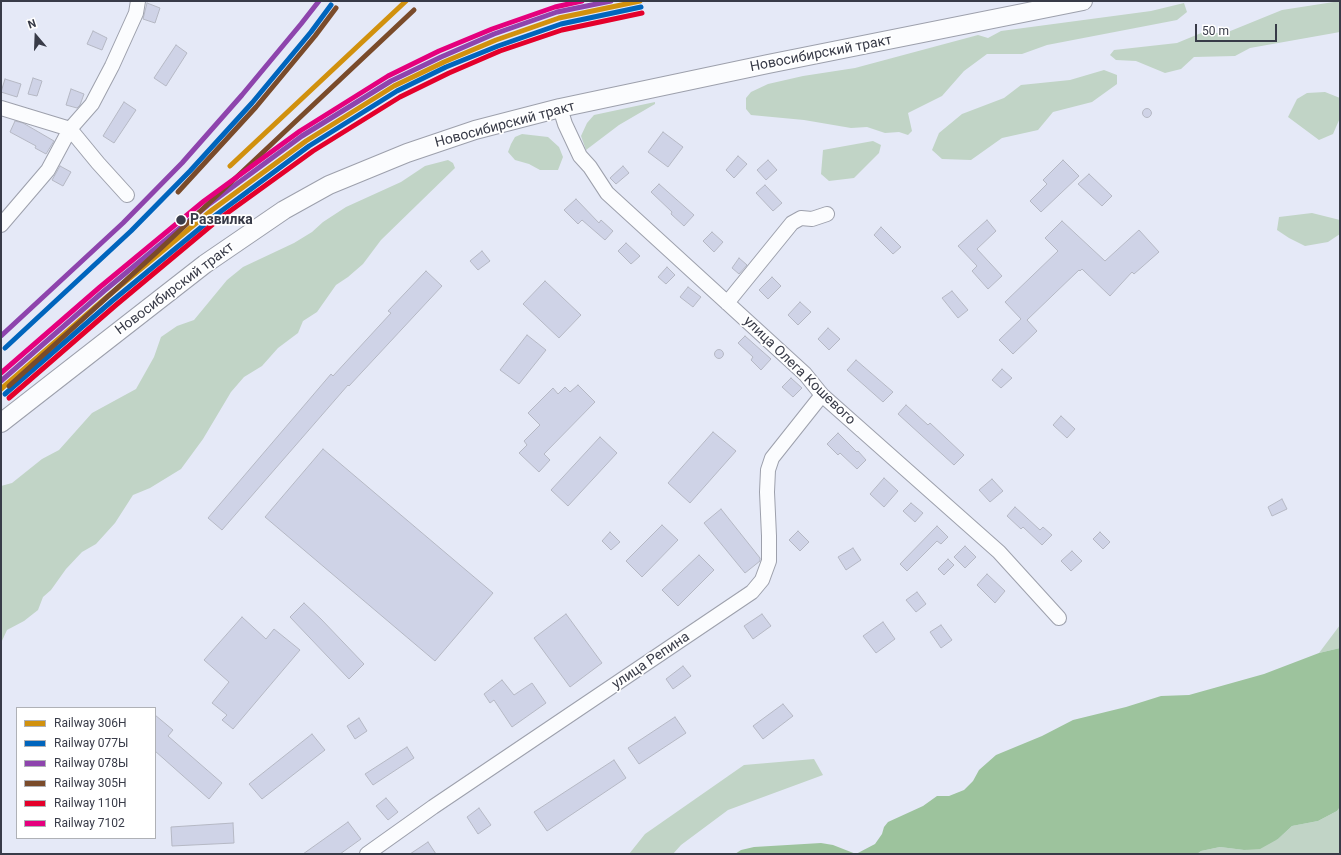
<!DOCTYPE html>
<html>
<head>
<meta charset="utf-8">
<style>
  body { margin:0 }
  #map { position:relative; width:1341px; height:855px; overflow:hidden; background:#e5e9f7; font-family:Roboto,sans-serif }
  canvas { display:block }
  .frame { position:absolute; inset:0; border:2px solid #383b48; pointer-events:none }
  .legend { position:absolute; left:16px; top:707px; width:140px; height:132px; box-sizing:border-box; background:#fff; border:1px solid #afb1b6; margin:0; padding:5px 7px; list-style:none; font-size:12px; color:#383b48 }
  .legend li { display:flex; align-items:center; gap:8px; height:20px }
  .legend b { width:20px; border:1px solid #afb1b6 }
  .north { position:absolute; left:16px; top:16px; width:40px; height:40px; -webkit-text-stroke:3px #fff; paint-order:stroke; rotate:341deg; font-size:11px; font-weight:700; line-height:16px; text-align:center; color:#383b48 }
  .north::after { content:''; display:block; margin:auto; width:14px; height:18px; background:#383b48; clip-path:polygon(50% 0,100% 100%,50% 72%,0 100%) }
  .scale { position:absolute; left:1195px; top:24px; width:82px; height:18px; box-sizing:border-box; border:2px solid #383b48; border-top:0; padding-left:5px; font-size:12px; line-height:14px; white-space:nowrap; color:#383b48; -webkit-text-stroke:3px #fff; paint-order:stroke }
</style>
</head>
<body>
<div id="map">
<canvas width="1341" height="855"></canvas>
<div class="frame"></div>
<ul class="legend">
<li><b style="height:5px;background:#d1910e"></b>Railway 306Н</li>
<li><b style="height:5px;background:#0065bd"></b>Railway 077Ы</li>
<li><b style="height:5px;background:#8e44ad"></b>Railway 078Ы</li>
<li><b style="height:5px;background:#7a4b2a"></b>Railway 305Н</li>
<li><b style="height:5px;background:#e4002b"></b>Railway 110Н</li>
<li><b style="height:5px;background:#e5007d"></b>Railway 7102</li>
</ul>
<div class="north">N</div>
<div class="scale">50 m</div>
</div>
<script>
const c = document.querySelector('canvas').getContext('2d');
c.lineJoin = 'round';
function fill(path, color) {
  c.fillStyle = color;
  c.fill(path, 'evenodd');
}
function poly(rows) {
  const path = new Path2D();
  for (const r of rows) {
    if (r.length === 3) {
      path.moveTo(r[0] + r[2], r[1]);
      path.arc(r[0], r[1], r[2], 0, 2 * Math.PI);
      continue;
    }
    path.moveTo(r[0], r[1]);
    for (let i = 2; i < r.length; i += 2) path.lineTo(r[i], r[i + 1]);
  }
  return path;
}
function strokePath(path, color, width, dash) {
  c.strokeStyle = color;
  c.lineWidth = width;
  c.lineCap = dash ? 'butt' : 'round';
  c.setLineDash(dash || []);
  c.stroke(path);
}
function write(font, color, halo, rows, align = 'center') {
  c.font = font + ' Roboto,sans-serif';
  c.lineWidth = 3.5;
  c.setLineDash([]);
  c.textBaseline = 'middle';
  c.strokeStyle = halo;
  c.fillStyle = color;
  for (const [text, x, y, turn = 0] of rows) {
    c.save();
    c.translate(x, y);
    c.rotate((+turn || 0) * Math.PI / 180);
    c.textAlign = isNaN(turn) ? turn : align;
    if (halo) c.strokeText(text, 0, 0);
    c.fillText(text, 0, 0);
    c.restore();
  }
}
fill(poly([
  [1340,1,1340,32,1250,48,1235,56,1194,57,1181,69,1165,73,1136,61,1116,60,1110,55,1114,50,1177,43,1206,31,1223,34,1282,10],
  [1184,3,1187,12,1177,20,1047,45,1022,54,987,54,964,71,942,96,908,113,912,131,908,135,899,132,885,133,867,127,851,128,804,120,751,115,746,109,746,98,751,92,768,84,803,76,855,68,978,35,988,38,1001,31,1151,11],
  [1104,70,1117,75,1117,84,1092,102,1053,112,1038,130,1002,138,971,160,942,159,932,150,939,133,962,114,1004,98,1021,85,1070,80],
  [1325,92,1340,98,1340,118,1333,134,1319,140,1288,117,1297,99,1307,93],
  [655,102,655,104,619,125,586,150,581,136,587,123,594,115],
  [522,134,548,137,559,147,563,157,558,170,540,170,529,164,515,160,508,152,511,144,515,137],
  [873,141,881,145,879,153,854,178,829,181,821,174,823,150],
  [448,160,453,163,455,168,381,240,363,264,348,277,336,285,317,312,303,321,298,333,278,348,262,366,244,377,231,392,203,439,181,469,150,488,133,495,115,523,96,544,82,552,66,569,51,590,43,597,38,610,24,621,7,630,1,643,1,486,12,483,42,459,59,450,92,413,136,389,154,357,161,337,177,326,194,320,227,280,243,267,294,243,312,232,323,222,346,207,401,182,425,166],
  [1312,213,1340,220,1340,234,1328,242,1305,246,1289,238,1277,230,1279,217],
  [1340,625,1340,648,1319,653],
  [814,759,823,775,728,810,681,845,673,854,629,854,645,834,744,765],
  [1340,807,1340,854,1197,854,1201,851,1220,847,1244,850,1278,839,1292,826,1318,821,1337,811]
]), '#c1d4c6');
fill(poly([
  [1340,648,1340,807,1337,811,1318,821,1292,826,1278,839,1260,849,1244,850,1220,847,1201,851,1197,854,735,854,741,850,754,847,821,843,833,845,856,854,875,844,882,834,884,827,888,822,923,806,937,796,949,796,964,790,973,781,979,770,996,755,1042,736,1073,720,1126,707,1161,696,1189,695,1264,674,1319,653]
]), '#9dc39d');
const building = poly([
  [147,3,160,8,155,23,143,19,147,3],
  [93,31,107,38,102,50,87,44,93,31],
  [176,45,187,53,166,86,154,78,176,45],
  [33,78,42,81,37,96,28,94,33,78],
  [5,79,21,84,17,97,1,92,5,79],
  [71,89,84,94,80,105,77,108,66,105,71,89],
  [124,102,136,110,114,143,103,136,124,102],
  [1147,113,4.5],
  [15,121,23,123,54,141,46,154,35,148,36,146,10,132,15,121],
  [663,132,683,147,668,167,648,152,663,132],
  [738,156,747,164,734,178,726,170,738,156],
  [768,160,777,170,766,180,757,170,768,160],
  [1063,160,1079,176,1041,212,1030,201,1047,184,1043,180,1063,160],
  [60,166,71,172,63,186,52,180,60,166],
  [623,166,629,173,616,184,610,178,623,166],
  [1089,174,1112,196,1102,206,1078,184,1089,174],
  [659,184,694,215,684,226,671,214,672,212,651,192,659,184],
  [765,185,782,203,773,211,756,193,765,185],
  [576,199,599,223,601,220,613,231,605,240,582,220,578,224,564,210,576,199],
  [987,220,996,231,977,249,1002,276,988,289,972,271,977,266,958,246,987,220],
  [1062,221,1105,261,1139,230,1159,252,1134,274,1132,272,1110,296,1082,269,1080,271,1079,270,1027,320,1037,331,1013,354,999,340,1021,319,1005,302,1058,251,1045,238,1062,221],
  [881,227,901,247,893,254,874,235,881,227],
  [712,232,723,242,714,252,703,241,712,232],
  [626,243,640,256,631,264,618,251,626,243],
  [482,251,490,261,478,270,470,261,482,251],
  [739,258,747,265,739,274,732,268,739,258],
  [667,267,675,275,666,284,658,277,667,267],
  [426,271,442,286,349,386,348,385,222,530,208,518,331,374,333,376,391,313,388,311,426,271],
  [772,277,781,286,768,299,759,290,772,277],
  [545,281,581,315,559,338,523,304,545,281],
  [688,287,701,297,693,307,680,297,688,287],
  [952,291,968,310,958,318,942,298,952,291],
  [800,302,811,312,798,325,788,315,800,302],
  [828,328,840,339,829,350,818,339,828,328],
  [527,335,546,350,519,384,500,370,527,335],
  [745,336,771,359,761,370,751,360,753,357,738,343,745,336],
  [719,354,4.5],
  [856,360,893,392,883,402,847,370,856,360],
  [1002,369,1012,378,1001,388,992,380,1002,369],
  [791,378,802,388,793,397,782,387,791,378],
  [578,385,595,402,544,454,550,460,539,472,519,453,527,445,524,441,540,425,528,413,553,388,558,394,565,387,570,392,578,385],
  [906,405,928,425,930,423,964,455,954,465,898,414,906,405],
  [1061,416,1075,429,1067,438,1053,425,1061,416],
  [713,432,736,451,690,503,668,483,713,432],
  [838,433,857,452,858,451,866,460,857,469,840,453,838,455,827,444,838,433],
  [600,437,617,453,568,506,551,490,600,437],
  [323,449,493,593,435,661,265,517,323,449],
  [884,478,898,491,884,507,870,494,884,478],
  [992,479,1003,491,990,502,979,490,992,479],
  [1282,499,1287,509,1272,516,1268,507,1282,499],
  [911,503,923,513,915,522,903,511,911,503],
  [1015,507,1040,530,1043,527,1052,535,1042,545,1023,527,1021,529,1007,516,1015,507],
  [721,509,760,558,760,561,745,573,704,523,721,509],
  [662,525,678,540,642,577,626,561,662,525],
  [937,526,948,537,941,544,937,541,907,571,900,564,937,526],
  [798,531,809,542,800,551,789,540,798,531],
  [610,532,620,542,611,550,602,541,610,532],
  [1100,532,1110,542,1103,549,1093,539,1100,532],
  [965,546,976,557,965,568,954,557,965,546],
  [853,548,861,560,846,570,838,557,853,548],
  [1072,551,1082,561,1071,571,1061,561,1072,551],
  [699,555,714,570,678,606,662,590,699,555],
  [948,559,954,565,944,575,938,569,948,559],
  [987,574,1005,591,995,603,977,585,987,574],
  [917,592,926,604,916,612,906,600,917,592],
  [304,603,321,619,364,664,349,679,290,617,304,603],
  [566,614,602,663,570,687,534,638,566,614],
  [762,614,771,626,753,639,744,626,762,614],
  [242,617,266,639,274,629,300,650,233,729,222,720,227,715,212,703,229,682,204,660,242,617],
  [883,622,895,639,876,653,863,636,883,622],
  [941,625,952,640,941,648,930,632,941,625],
  [683,666,691,676,673,689,666,679,683,666],
  [502,680,514,695,532,683,546,703,512,727,494,700,490,703,484,694,502,680],
  [783,704,793,716,763,739,753,726,783,704],
  [155,715,173,730,168,736,222,783,209,799,155,751,155,715],
  [675,717,686,733,639,764,628,748,675,717],
  [359,718,367,731,355,739,347,726,359,718],
  [312,734,325,750,262,799,249,784,312,734],
  [407,747,414,758,373,785,365,774,407,747],
  [614,760,626,778,547,831,534,812,614,760],
  [386,798,398,812,388,820,376,806,386,798],
  [479,808,491,825,478,834,467,817,479,808],
  [348,822,361,839,340,854,303,854,348,822],
  [233,823,234,843,172,846,171,827,233,823],
  [428,842,436,854,410,854,428,842]
]);
fill(building, '#cfd3e7');
strokePath(building, '#b5b8c4', 1);
const minor = poly([
  [1,108,70,129,98,163,127,195],
  [560,108,565,124,580,156,590,167,607,193,805,374,822,395,999,552,1059,618],
  [1,225,48,170,70,129,92,104,112,66,136,13,138,1],
  [727,303,792,223,801,218,812,219,827,214],
  [367,854,433,807,752,592,762,580,769,561,769,536,767,492,768,470,772,458,822,395]
]);
const major = poly([
  [1,423,205,264,284,210,329,185,407,153,475,130,560,108,768,64,1083,1]
]);
strokePath(minor, '#9da0ac', 16);
strokePath(major, '#9da0ac', 20);
strokePath(minor, '#fbfcfe', 14);
strokePath(major, '#fbfcfe', 18);
strokePath(poly([
  [230,166,406,1],
  [1,389,108,296,212,210,306,141,394,86,444,62,496,40,559,18,640,1]
]), '#d1910e', 5);
strokePath(poly([
  [5,348,131,231,190,171,252,103,311,32,331,5],
  [5,394,112,301,216,215,309,146,397,91,446,67,498,46,561,24,641,7]
]), '#0065bd', 5);
strokePath(poly([
  [1,336,123,223,182,163,242,95,301,24,319,1],
  [1,381,104,291,208,205,302,136,391,81,441,57,494,34,557,12,611,1]
]), '#8e44ad', 5);
strokePath(poly([
  [178,192,256,107,315,36,336,8],
  [9,386,157,252,414,10]
]), '#7a4b2a', 5);
strokePath(poly([
  [9,398,116,305,219,219,313,151,400,97,449,73,500,51,562,30,642,13]
]), '#e4002b', 5);
strokePath(poly([
  [1,373,100,287,204,201,300,131,388,76,439,51,492,29,555,7,582,1]
]), '#e5007d', 5);
for (const [x, y, r, color] of [
  [181,220,5.5,"#383b48"]
]) {
  const dot = new Path2D();
  dot.arc(x, y, r, 0, 2 * Math.PI);
  c.fillStyle = color;
  c.fill(dot);
  strokePath(dot, '#fff', 1.5);
}
write('14px', '#383b48', '#fff', [
  ["Новосибирский тракт",821,54,-11],
  ["Новосибирский тракт",505,125,-15],
  ["Новосибирский тракт",175,289,-37],
  ["улица Олега Кошевого",799,371,44],
  ["улица Репина",651,661,-34]
]);
write('bold 14px', '#383b48', '#fff', [
  ["Развилка",190,220]
], 'left');
</script>
</body>
</html>
